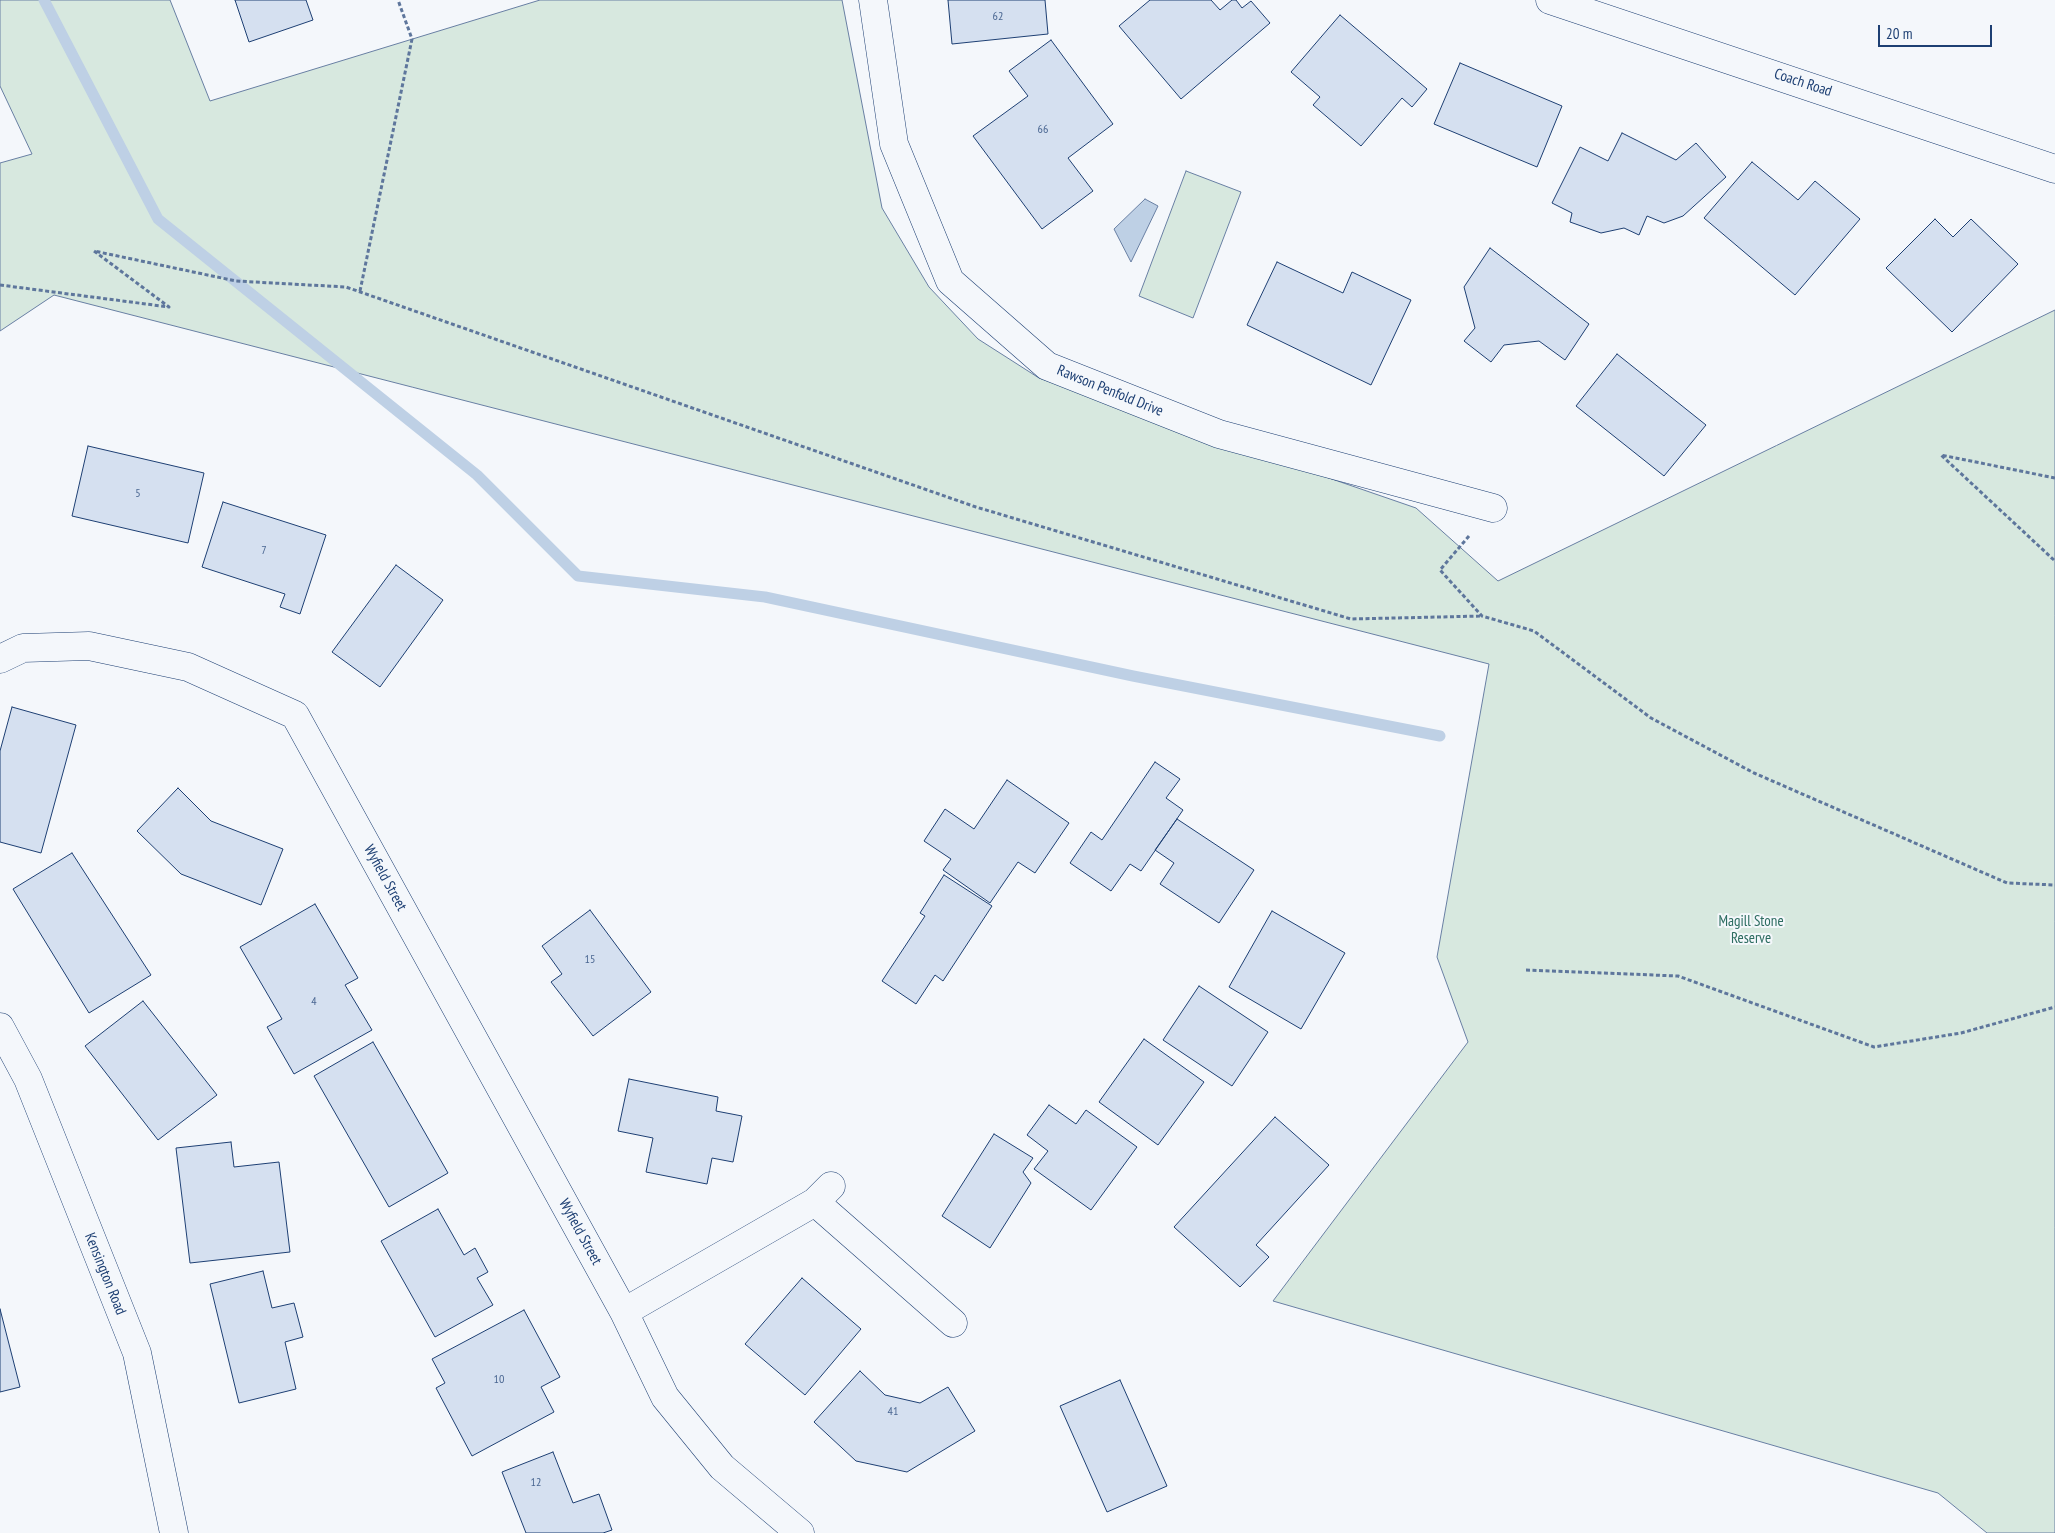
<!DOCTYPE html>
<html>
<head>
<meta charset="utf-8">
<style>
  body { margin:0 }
  #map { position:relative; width:2055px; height:1533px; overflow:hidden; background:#f4f7fb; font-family:"PT Sans Narrow",sans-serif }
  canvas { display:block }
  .scale { position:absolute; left:1878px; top:25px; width:114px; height:22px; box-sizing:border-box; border:2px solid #1d3f73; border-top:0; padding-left:6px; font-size:15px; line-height:18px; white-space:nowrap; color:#1d3f73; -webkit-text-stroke:4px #f4f7fb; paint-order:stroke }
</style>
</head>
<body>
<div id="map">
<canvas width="2055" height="1533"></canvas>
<div class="scale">20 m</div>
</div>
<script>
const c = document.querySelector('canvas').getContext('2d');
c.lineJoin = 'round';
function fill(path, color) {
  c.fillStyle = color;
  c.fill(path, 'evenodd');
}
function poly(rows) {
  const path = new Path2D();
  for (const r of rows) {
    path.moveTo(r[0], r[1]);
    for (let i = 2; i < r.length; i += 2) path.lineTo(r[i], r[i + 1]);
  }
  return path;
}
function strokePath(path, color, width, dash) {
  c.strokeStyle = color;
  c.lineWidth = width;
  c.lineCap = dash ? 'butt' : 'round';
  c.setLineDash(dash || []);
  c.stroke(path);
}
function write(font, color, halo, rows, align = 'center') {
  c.font = font + ' "PT Sans Narrow",sans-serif';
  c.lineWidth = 4;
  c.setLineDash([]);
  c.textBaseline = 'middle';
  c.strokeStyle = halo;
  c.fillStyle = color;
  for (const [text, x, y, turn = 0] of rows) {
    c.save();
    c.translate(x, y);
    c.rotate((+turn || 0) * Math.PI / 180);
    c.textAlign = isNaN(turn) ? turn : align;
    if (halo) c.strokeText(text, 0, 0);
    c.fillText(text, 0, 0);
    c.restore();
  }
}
const green = poly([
  [0,0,170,0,210,101,540,0,842,0,882,208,929,287,978,339,1039,378,1416,508,1498,581,2055,310,2055,1533,1987,1533,1938,1493,1273,1301,1468,1042,1437,957,1489,664,54,295,0,331,0,163,32,154,0,86,0,0],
  [1186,171,1241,192,1193,318,1139,296,1186,171]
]);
fill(green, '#d7e8df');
strokePath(green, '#687fa3', 1);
const water = poly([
  [1145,199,1158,206,1131,262,1114,229,1145,199]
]);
fill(water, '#bed0e5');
strokePath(water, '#687fa3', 1);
strokePath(poly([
  [44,0,158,219,477,475,578,576,765,597,1133,676,1440,736]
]), '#bed0e5', 11);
const building = poly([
  [235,0,306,0,313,20,249,42,235,0],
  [948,0,1045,0,1048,34,952,44,948,0],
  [1150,0,1211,0,1220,10,1232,0,1236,0,1242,8,1251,1,1270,23,1181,99,1119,26,1150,0],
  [1340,15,1427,89,1412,107,1402,98,1361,146,1313,105,1320,97,1291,72,1340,15],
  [1051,40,1113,124,1068,158,1093,191,1042,229,973,136,1028,96,1009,71,1051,40],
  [1460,63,1562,106,1537,167,1434,124,1460,63],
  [1622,133,1676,160,1696,143,1726,177,1683,216,1664,223,1647,216,1639,235,1624,228,1601,233,1570,222,1572,213,1552,203,1580,147,1608,161,1622,133],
  [1752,162,1798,200,1815,181,1860,219,1795,295,1704,218,1752,162],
  [1935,219,1953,237,1971,219,2018,264,1952,332,1886,268,1935,219],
  [1490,248,1589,324,1565,360,1539,341,1504,345,1491,362,1464,341,1475,328,1464,287,1490,248],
  [1277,262,1343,293,1352,272,1411,300,1371,385,1247,325,1277,262],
  [1617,354,1706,425,1664,476,1576,406,1617,354],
  [88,446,204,473,188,543,72,516,88,446],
  [223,502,326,535,300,614,280,607,285,594,202,567,223,502],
  [396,565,443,600,380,687,332,652,396,565],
  [12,707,76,725,41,853,0,842,0,751,12,707],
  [1155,762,1180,779,1166,798,1183,810,1141,871,1130,864,1111,891,1070,863,1091,832,1102,840,1155,762],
  [1007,780,1069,823,1035,873,1018,862,990,903,943,870,951,859,924,841,945,809,974,829,1007,780],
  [178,788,211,821,283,849,261,905,181,874,137,831,178,788],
  [1177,819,1254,870,1219,923,1160,884,1174,863,1155,850,1177,819],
  [72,853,151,975,89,1013,13,889,72,853],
  [944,875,992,906,943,981,935,975,916,1004,882,981,925,916,920,913,944,875],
  [315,904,358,978,345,985,372,1030,294,1074,267,1027,282,1019,240,947,315,904],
  [590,910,651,992,593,1036,551,982,562,974,542,946,590,910],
  [1272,911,1345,953,1301,1029,1229,987,1272,911],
  [1199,986,1268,1032,1232,1086,1163,1040,1199,986],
  [143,1001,217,1095,158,1140,85,1046,143,1001],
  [1144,1039,1204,1082,1158,1145,1099,1102,1144,1039],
  [373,1042,448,1173,389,1207,314,1076,373,1042],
  [629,1079,718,1097,716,1111,742,1116,733,1162,712,1158,707,1184,646,1172,653,1138,618,1131,629,1079],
  [1049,1105,1076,1124,1086,1110,1137,1147,1091,1210,1034,1169,1048,1151,1027,1135,1049,1105],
  [1275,1117,1329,1165,1256,1245,1269,1257,1240,1287,1174,1227,1275,1117],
  [994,1134,1033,1158,1023,1172,1031,1183,990,1248,942,1216,994,1134],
  [231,1142,234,1167,279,1162,290,1252,190,1263,176,1148,231,1142],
  [438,1209,464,1255,475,1248,488,1272,477,1278,493,1305,435,1337,381,1241,438,1209],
  [263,1271,272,1308,294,1303,303,1337,285,1342,296,1389,239,1403,210,1284,263,1271],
  [802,1278,861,1329,805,1395,745,1344,802,1278],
  [0,1309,20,1387,0,1392,0,1309],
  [524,1310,560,1377,541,1387,554,1412,472,1456,436,1388,445,1383,432,1359,524,1310],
  [860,1371,885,1395,920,1403,948,1387,975,1431,907,1472,856,1461,814,1422,860,1371],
  [1120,1380,1167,1486,1107,1512,1060,1406,1120,1380],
  [553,1452,573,1503,599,1494,612,1530,603,1533,526,1533,502,1472,553,1452]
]);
fill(building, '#d5e0f0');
strokePath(building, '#1d3f73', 1);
const minor = poly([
  [873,0,894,144,950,281,1047,366,1219,434,1493,508],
  [1550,0,2055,169],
  [0,659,23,648,89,646,188,667,295,715,624,1312,665,1397,722,1467,800,1533],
  [0,1027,28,1079,137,1353,174,1533],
  [815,1202,953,1323],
  [624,1312,815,1202,831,1186]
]);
strokePath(minor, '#1d3f73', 29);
strokePath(poly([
  [0,285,169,307,94,251,236,281,346,287,976,507,1351,619,1482,616],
  [360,291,412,39,398,0],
  [2055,478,1941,455,2055,561],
  [1469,536,1440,570,1482,616,1534,631,1651,718,1754,773,2007,883,2055,885],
  [1526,970,1678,976,1874,1047,1961,1033,2055,1007]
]), '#5e769c', 3, [4, 2.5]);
strokePath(minor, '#f4f7fb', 28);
write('12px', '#4b6792', null, [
  ["62",998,17],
  ["66",1043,130],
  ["5",138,494],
  ["7",264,551],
  ["15",590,960],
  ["4",314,1002],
  ["10",499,1380],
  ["41",893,1412],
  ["12",536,1483]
]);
write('15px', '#1d3f73', '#f4f7fb', [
  ["Coach Road",1803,83,18],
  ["Rawson Penfold Drive",1110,391,22],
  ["Wyfield Street",385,878,61],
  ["Wyfield Street",580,1232,61],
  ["Kensington Road",105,1274,68]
]);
write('15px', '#2c6c60', '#f4f7fb', [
  ["Magill Stone",1751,922],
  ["Reserve",1751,939]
]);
</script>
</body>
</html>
